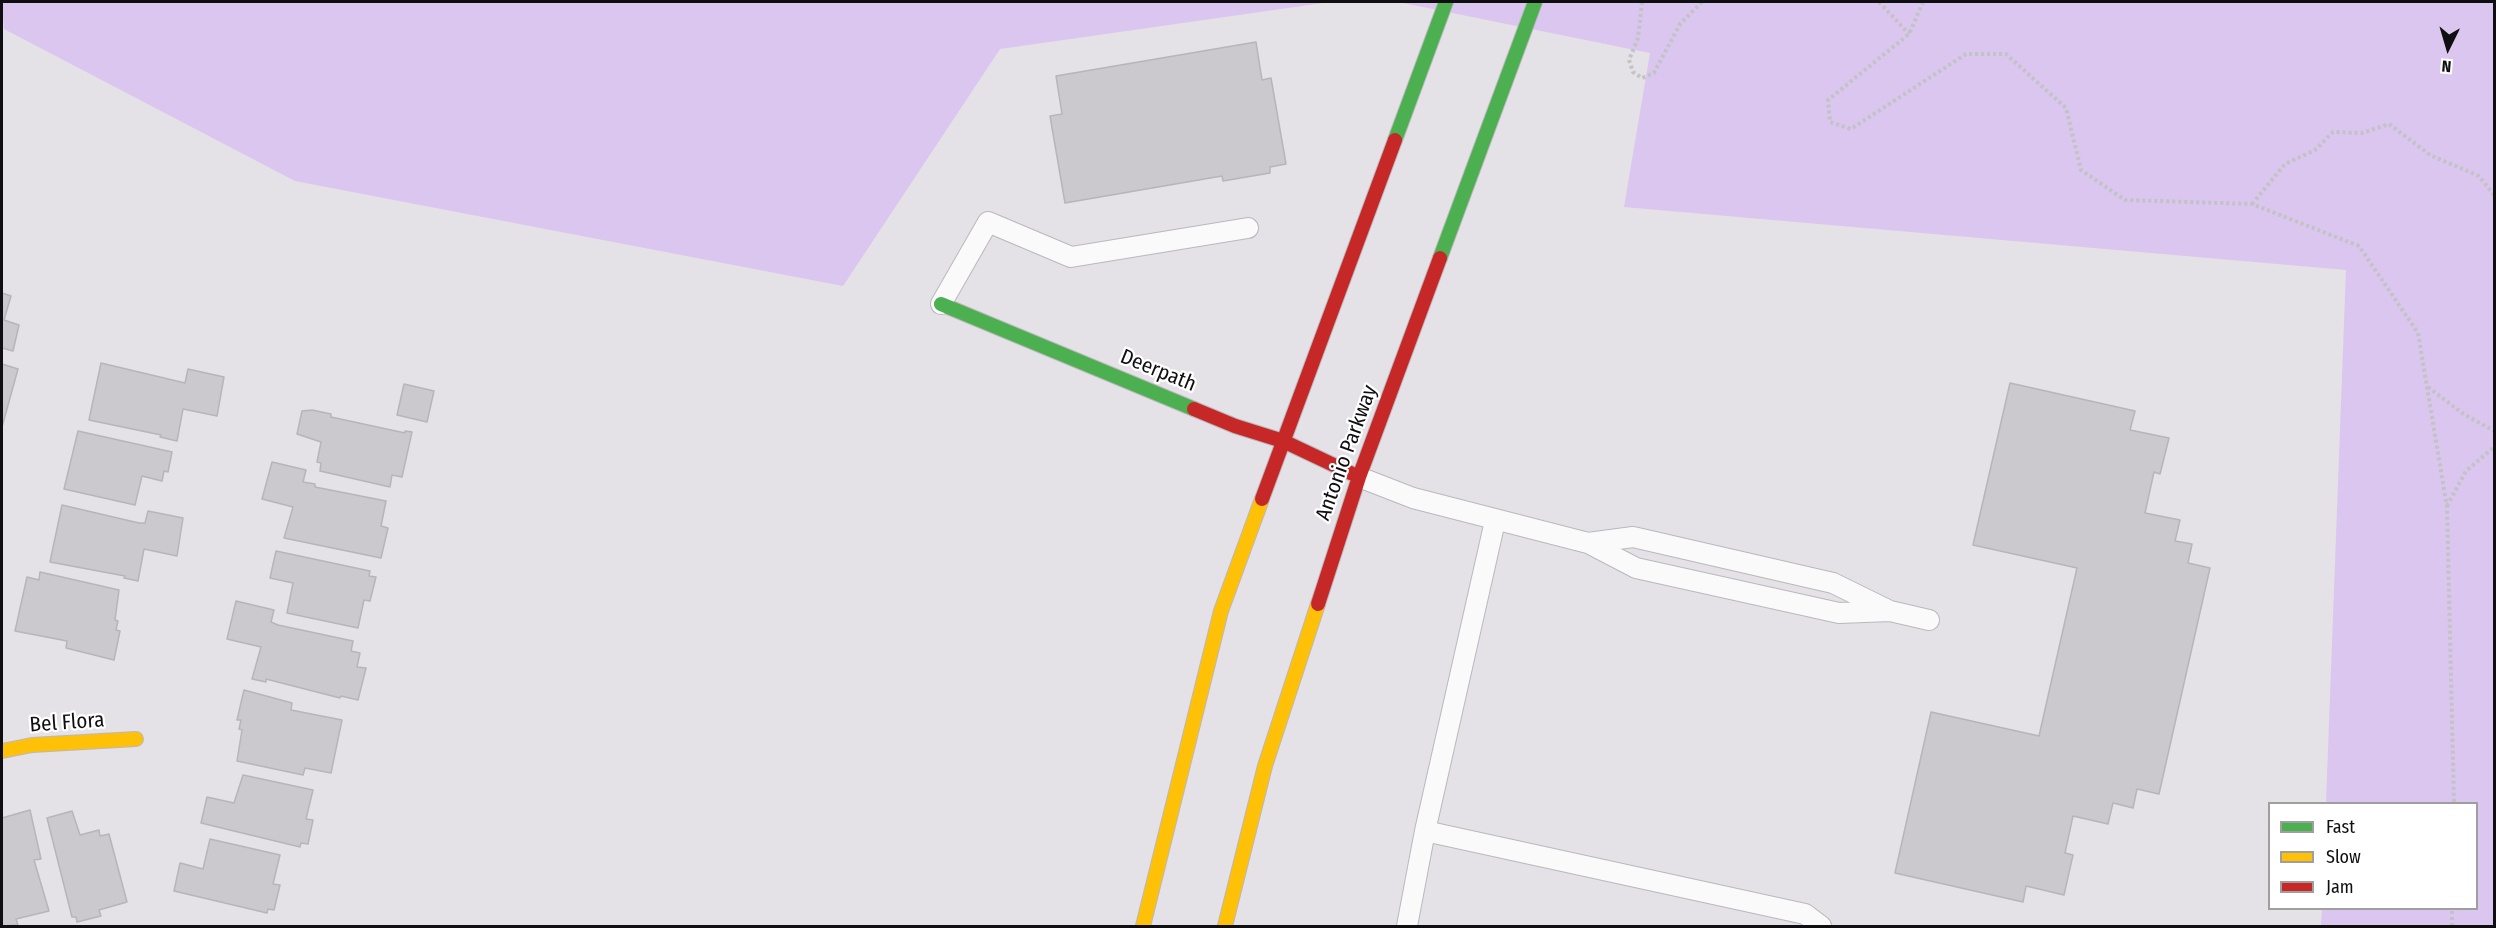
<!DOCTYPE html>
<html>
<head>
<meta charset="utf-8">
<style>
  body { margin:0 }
  #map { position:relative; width:2496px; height:928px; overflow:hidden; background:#e4e1e7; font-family:"Fira Sans Condensed",sans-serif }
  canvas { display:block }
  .frame { position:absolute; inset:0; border:3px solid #0f0e11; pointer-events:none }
  .legend { position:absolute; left:2268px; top:802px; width:210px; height:108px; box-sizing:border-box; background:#fff; border:2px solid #9f9fa0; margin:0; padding:8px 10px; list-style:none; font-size:18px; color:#0f0e11 }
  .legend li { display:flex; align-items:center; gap:12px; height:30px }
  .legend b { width:30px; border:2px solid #9f9fa0 }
  .north { position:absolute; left:2418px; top:18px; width:60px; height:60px; -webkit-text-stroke:4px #fff; paint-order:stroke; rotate:185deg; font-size:16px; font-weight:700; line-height:24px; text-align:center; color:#0f0e11 }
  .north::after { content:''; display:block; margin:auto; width:21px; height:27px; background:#0f0e11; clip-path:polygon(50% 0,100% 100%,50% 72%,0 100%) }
</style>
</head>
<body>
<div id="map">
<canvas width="2496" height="928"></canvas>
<div class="frame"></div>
<ul class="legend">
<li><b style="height:8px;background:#4caf50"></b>Fast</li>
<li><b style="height:8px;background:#ffc107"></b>Slow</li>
<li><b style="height:8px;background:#c62828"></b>Jam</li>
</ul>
<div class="north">N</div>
</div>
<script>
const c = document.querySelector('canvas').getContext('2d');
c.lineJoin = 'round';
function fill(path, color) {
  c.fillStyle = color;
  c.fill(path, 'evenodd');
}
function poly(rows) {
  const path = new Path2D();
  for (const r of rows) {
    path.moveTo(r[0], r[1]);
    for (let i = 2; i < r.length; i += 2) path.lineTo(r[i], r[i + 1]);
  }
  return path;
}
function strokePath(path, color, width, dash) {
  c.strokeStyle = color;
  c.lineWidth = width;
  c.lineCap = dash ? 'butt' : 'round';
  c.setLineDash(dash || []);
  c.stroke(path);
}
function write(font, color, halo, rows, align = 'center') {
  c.font = font + ' "Fira Sans Condensed",sans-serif';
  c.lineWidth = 4.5;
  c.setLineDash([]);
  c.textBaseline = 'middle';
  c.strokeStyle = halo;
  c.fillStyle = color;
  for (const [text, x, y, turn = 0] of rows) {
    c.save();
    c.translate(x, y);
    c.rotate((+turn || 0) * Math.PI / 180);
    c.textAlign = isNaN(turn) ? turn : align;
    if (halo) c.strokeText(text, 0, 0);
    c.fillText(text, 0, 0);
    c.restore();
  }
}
fill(poly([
  [2,2,1330,2,1000,49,843,286,295,181,4,29],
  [1398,2,2494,2,2494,926,2321,926,2322,909,2476,908,2476,804,2326,803,2346,270,1624,207,1650,53]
]), '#dac6ef');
const building = poly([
  [1256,42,1262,80,1271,78,1286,164,1270,167,1270,173,1223,181,1222,176,1065,203,1050,116,1062,114,1056,76,1256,42],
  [2,293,11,296,4,320,19,325,13,351,2,348,2,293],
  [101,363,185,383,188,369,224,377,217,416,183,409,177,441,160,437,161,435,89,420,101,363],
  [2,364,18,369,2,427,2,364],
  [2010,383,2135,411,2130,430,2169,438,2160,474,2154,472,2145,513,2180,520,2175,541,2192,544,2188,563,2210,568,2159,794,2137,789,2133,808,2113,803,2108,824,2073,816,2065,853,2073,855,2064,895,2026,886,2023,902,1895,873,1931,712,2039,736,2077,568,1973,545,2010,383],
  [404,384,434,391,427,422,397,415,404,384],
  [312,410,331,414,331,417,405,433,405,431,412,432,402,477,392,475,390,487,320,471,321,463,317,462,321,442,297,434,302,411,312,410],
  [78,431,172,452,168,472,164,471,162,481,142,476,135,505,64,489,78,431],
  [272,462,306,470,303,482,315,484,315,487,386,501,381,526,388,528,381,558,284,538,293,507,262,499,272,462],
  [62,505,139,523,145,523,148,511,183,518,177,556,144,549,138,581,124,578,125,576,50,562,62,505],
  [276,551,370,571,369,576,376,577,370,601,364,600,358,628,287,613,293,583,270,578,276,551],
  [40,572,119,590,115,620,118,621,116,630,120,631,114,660,66,648,67,641,15,631,27,577,39,580,40,572],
  [236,601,274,610,271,622,278,625,353,641,351,651,360,653,357,667,366,668,358,700,341,696,340,698,266,679,266,682,252,679,261,647,227,639,236,601],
  [244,690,292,703,291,710,342,720,331,773,305,768,303,775,237,761,242,730,239,729,241,720,237,720,244,690],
  [243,775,313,790,306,819,313,820,308,844,301,843,300,847,201,823,207,797,234,803,243,775],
  [30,810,41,859,34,860,49,911,16,919,18,925,2,926,2,818,30,810],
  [72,811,80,835,99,830,100,836,109,834,127,902,99,910,101,916,77,922,76,917,72,917,47,818,72,811],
  [210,839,280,855,273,884,280,885,274,910,268,909,267,913,174,891,180,863,203,869,210,839]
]);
fill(building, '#cbc9cd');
strokePath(building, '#b7b5b9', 1.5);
const lane = poly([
  [941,304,988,222,1071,257,1248,228],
  [1359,477,1413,498,1588,543,1636,568,1839,613,1890,611],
  [1588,543,1633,537,1833,583,1890,611,1929,620],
  [1425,831,1805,914,1821,926],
  [1407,926,1425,831,1495,521]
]);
const fast = poly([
  [1395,140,1446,2],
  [1440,258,1535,2],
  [941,304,1194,409]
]);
const slow = poly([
  [2,751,32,745,136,739],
  [1143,926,1221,611,1262,499],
  [1225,926,1265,766,1318,604]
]);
const jam = poly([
  [1194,409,1235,426,1283,441,1359,477],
  [1262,499,1395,140],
  [1318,604,1359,477,1440,258]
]);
strokePath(lane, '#bab8bd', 22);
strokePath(fast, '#bab8bd', 16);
strokePath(slow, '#bab8bd', 16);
strokePath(jam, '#bab8bd', 16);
strokePath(poly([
  [1642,2,1638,38,1629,60,1633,72,1642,78,1654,73,1680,24,1702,2],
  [1879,2,1909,34],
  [1923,2,1909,34,1828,100,1830,122,1851,129,1966,54,2006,54,2066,108,2081,170,2125,200,2252,204,2359,246,2418,333,2447,507,2454,804],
  [2252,204,2285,164,2315,150,2333,132,2362,133,2389,124,2430,155,2479,176,2494,195],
  [2428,387,2462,413,2494,431],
  [2447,506,2466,471,2494,447],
  [2452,926,2452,908]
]), '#c3c2c4', 4, [3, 3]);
strokePath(lane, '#fbfafb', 20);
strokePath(fast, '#4caf50', 14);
strokePath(slow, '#ffc107', 14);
strokePath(jam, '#c62828', 14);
write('21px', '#0f0e11', '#fff', [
  ["Deerpath",1158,371,22],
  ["Antonio Parkway",1347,453,-70],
  ["Bel Flora",67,723,-4]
]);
</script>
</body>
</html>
